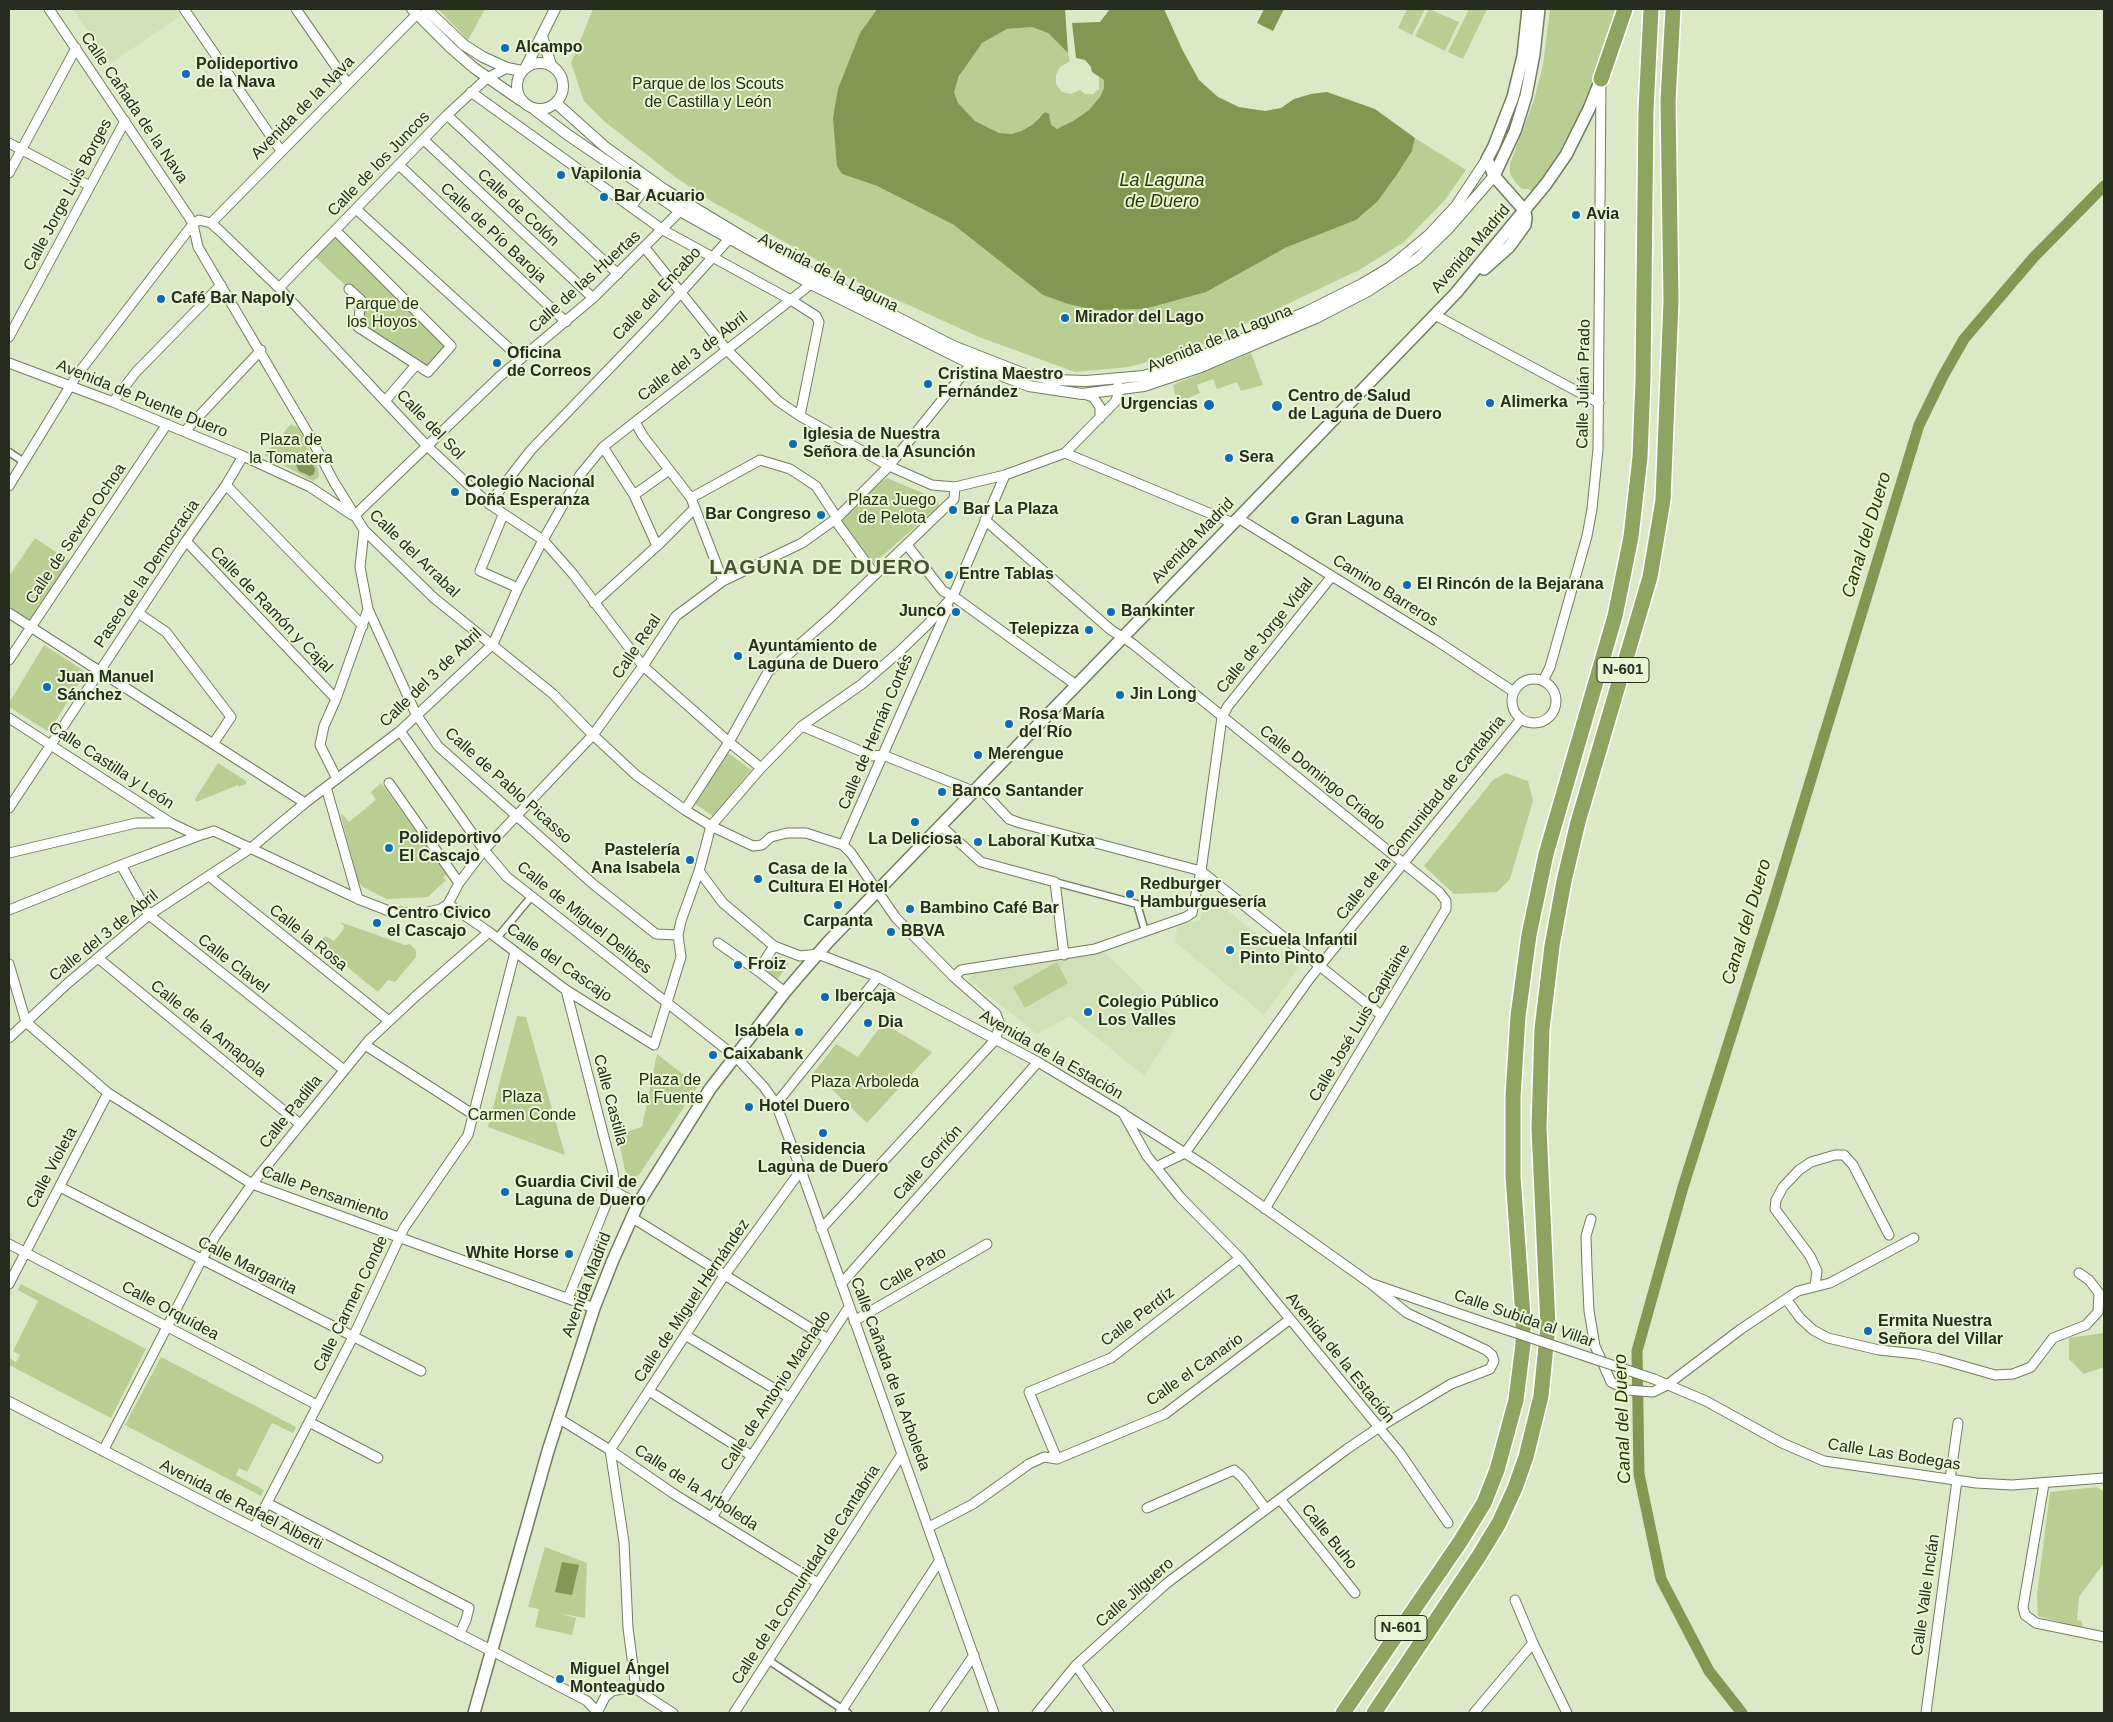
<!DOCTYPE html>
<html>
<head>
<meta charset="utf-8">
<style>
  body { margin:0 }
  #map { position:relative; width:2113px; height:1722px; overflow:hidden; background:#dce9c7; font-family:Helvetica,sans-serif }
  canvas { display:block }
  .frame { position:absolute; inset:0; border:10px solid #272c1f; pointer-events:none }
</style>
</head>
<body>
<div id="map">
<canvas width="2113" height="1722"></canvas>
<div class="frame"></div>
</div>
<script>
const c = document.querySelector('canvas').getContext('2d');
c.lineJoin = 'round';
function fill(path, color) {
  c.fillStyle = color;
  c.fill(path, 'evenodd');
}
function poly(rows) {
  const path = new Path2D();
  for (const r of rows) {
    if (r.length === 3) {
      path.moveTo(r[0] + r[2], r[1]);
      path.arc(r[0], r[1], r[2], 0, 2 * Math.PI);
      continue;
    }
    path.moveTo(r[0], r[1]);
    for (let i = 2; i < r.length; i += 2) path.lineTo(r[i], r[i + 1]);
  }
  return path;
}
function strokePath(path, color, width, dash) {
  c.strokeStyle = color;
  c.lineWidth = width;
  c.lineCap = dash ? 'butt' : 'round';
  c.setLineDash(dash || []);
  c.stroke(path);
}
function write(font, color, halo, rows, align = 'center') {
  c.font = font + ' Helvetica,sans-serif';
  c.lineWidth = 4;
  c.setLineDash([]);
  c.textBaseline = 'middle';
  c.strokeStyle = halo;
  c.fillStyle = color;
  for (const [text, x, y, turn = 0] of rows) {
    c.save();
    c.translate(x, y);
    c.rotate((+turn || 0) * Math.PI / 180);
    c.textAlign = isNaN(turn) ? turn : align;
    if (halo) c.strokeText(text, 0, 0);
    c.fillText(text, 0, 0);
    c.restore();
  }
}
fill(poly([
  [73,9,175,9,180,16,110,64],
  [1206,893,1298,968,1264,1015,1175,942,1177,927,1200,920],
  [1103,951,1178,1023,1144,1076,1070,1016,1037,1034,969,980,973,972,1088,956]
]), '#d0e0b7');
fill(poly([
  [438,9,485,9,468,40],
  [593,9,877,9,860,33,842,174,877,186,954,225,1044,295,1068,304,1095,310,1285,248,1356,220,1377,202,1396,176,1412,151,1415,138,1466,170,1444,201,1404,242,1361,269,1193,349,1129,367,1075,372,979,337,851,279,711,201,675,177,604,121,584,101,571,63],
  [1407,9,1425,9,1412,35,1398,28],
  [1429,9,1459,22,1445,51,1415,36],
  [1469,9,1487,9,1463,59,1448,52],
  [1550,9,1617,9,1598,71,1585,104,1558,154,1536,187,1531,191,1528,189,1522,189,1516,183,1510,174,1510,164,1534,100,1543,65],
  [1032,27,1048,33,1068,53,1070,61,1060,67,1056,75,1056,84,1062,92,1071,94,1080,90,1085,94,1093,94,1099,89,1099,77,1104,80,1104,88,1100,97,1089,110,1065,126,1057,129,1053,128,1050,125,1049,114,1040,116,1032,125,1021,131,1012,134,999,133,975,121,964,111,958,103,954,92,955,85,970,57,982,43,1007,29],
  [333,233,448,350,428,372,358,325,361,300,312,254],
  [1251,353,1263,385,1241,391,1237,382,1217,389,1213,379,1197,385,1200,393,1177,403,1173,385],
  [291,424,299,428,318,469,319,477,313,481,264,455],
  [887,478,937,499,939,506,873,564,842,521,877,485],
  [35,538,74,564,30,627,9,613,9,576],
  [44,645,86,672,49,732,9,707,9,703],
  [727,752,751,770,713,816,695,804],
  [218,763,246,781,246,784,239,787,238,785,196,802,195,799],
  [1506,773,1528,781,1533,801,1510,879,1497,892,1454,894,1424,866,1493,780],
  [381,783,447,873,443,878,446,880,428,897,387,899,363,887,358,881,341,816,342,814,349,822,376,800,371,792],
  [340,922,405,945,410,944,416,950,416,957,395,982,388,980,378,992,319,944,325,936,334,941,343,930,344,926],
  [778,955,789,964,777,980,765,970],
  [1057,962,1068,983,1025,1008,1013,987],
  [517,1016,526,1017,565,1155,488,1127],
  [883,1023,932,1052,867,1123,814,1072,836,1044,858,1057],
  [657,1054,698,1086,639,1175,632,1178,625,1171,619,1141,619,1134,642,1127],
  [21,1284,146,1349,111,1418,9,1365,9,1358,16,1362,20,1355,13,1351,38,1301,18,1290],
  [2104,1333,2104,1367,2084,1374,2069,1359,2069,1338],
  [161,1357,296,1427,293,1433,272,1423,247,1472,239,1468,236,1475,264,1490,261,1496,125,1425],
  [2097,1487,2104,1492,2104,1551,2103,1553,2104,1563,2079,1597,2077,1620,2082,1621,2083,1628,2038,1616,2037,1595,2050,1492],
  [545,1547,587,1563,585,1618,557,1613,576,1618,572,1635,535,1627,539,1609,528,1607]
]), '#b8ce93');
fill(poly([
  [877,9,1065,9,1068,53,1048,33,1032,27,1007,29,982,43,959,76,954,92,958,103,975,121,999,133,1012,134,1021,131,1032,125,1045,112,1049,114,1051,125,1057,129,1073,121,1089,110,1100,97,1104,88,1104,80,1092,72,1091,67,1085,60,1076,58,1072,23,1100,22,1110,9,1164,9,1183,51,1199,80,1218,97,1239,107,1265,111,1281,108,1294,99,1311,94,1327,92,1375,109,1415,138,1412,151,1396,176,1377,202,1356,220,1285,248,1206,292,1144,309,1095,310,1068,304,1043,295,954,225,877,186,842,174,837,166,833,118,838,89,860,33],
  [1264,9,1284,9,1273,31,1257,23],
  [297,456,306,458,312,463,315,469,314,474,310,476,299,471,294,461],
  [562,1562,579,1565,572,1595,555,1592]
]), '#809851');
strokePath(poly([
  [1742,1713,1709,1671,1661,1579,1639,1474,1637,1351,1683,1187,1774,900,1919,425,1943,376,1964,339,2034,257,2104,186]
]), '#809851', 11);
const pedestrian = poly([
  [9,452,24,462],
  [1055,882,1137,904,1145,931],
  [497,938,531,897],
  [768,1660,848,1713]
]);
const minor = poly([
  [49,9,189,217,193,224,198,247,312,440,334,482,364,530,434,598,553,694,593,735,636,775,685,810,711,826,753,846,762,845,771,837,787,833,806,833,843,845,851,853,896,918,954,977,996,1014,1000,1025,995,1040,821,1229],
  [184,9,281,151],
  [296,9,348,84],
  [471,92,663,230,791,300,816,316,819,322,800,416],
  [447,115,618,274],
  [424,140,593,298],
  [9,143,90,186],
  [399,165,566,322],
  [9,173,76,48],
  [631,207,645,188],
  [356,209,521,359],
  [211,223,417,14],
  [335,230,451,346,428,372,358,327,361,300,349,289],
  [645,248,727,350,778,401,800,416,889,466,932,485,955,487,1005,475,1065,453,1116,401,1119,390,1118,385],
  [279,288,447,115,487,78,507,68],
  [1435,315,1599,403],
  [9,337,125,121],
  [9,363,113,402,243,456,310,487,352,515],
  [1084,394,1093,397,1100,407,1100,418],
  [385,401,416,365],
  [113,402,136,372,221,285],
  [635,422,643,436,691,498,723,581],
  [185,431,261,350],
  [1065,453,1233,523],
  [226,485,363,626],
  [9,486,77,375,193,224,199,220,211,223,219,230,279,288,427,446,489,504,543,540,573,574,643,666,729,742,768,672,831,617,954,499,955,487],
  [634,495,669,470],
  [691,498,760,460,790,469,816,486,837,518],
  [489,504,531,450,658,318,729,239],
  [503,515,480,571,518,588],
  [354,516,499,377,593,298,680,211],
  [1238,518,1437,641,1514,692],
  [835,520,875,575],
  [985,520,1111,630,1133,644,1439,892,1446,901,1446,909,1265,1209],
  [186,541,336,699],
  [907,545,943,591,953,596,1076,685],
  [657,546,695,508],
  [594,603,657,546,634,495,603,447],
  [368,609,416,714,438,746,593,884,656,934,678,935],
  [9,613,305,803],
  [138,613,166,632,231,717,213,744],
  [9,660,167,424],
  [1534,701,22],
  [1543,681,1550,667,1587,536,1592,509,1598,449,1601,82],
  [9,718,171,823,198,836],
  [802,726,872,756,883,755,973,791],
  [400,731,484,850,507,877,736,1057,764,1087,776,1104,801,1170,994,1713],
  [761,768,802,726,862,684,898,653,927,625,953,596,1005,475],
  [337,779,320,745,324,726,336,699,368,609,360,567,364,530],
  [389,783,459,883],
  [978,786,1009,819,1020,823,1201,871,1381,1015],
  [326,787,358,899],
  [9,808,186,541,226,485,243,456],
  [940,825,981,862,1055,882,1064,955],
  [843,845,948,607],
  [9,853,136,823,171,823],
  [121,865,149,915,344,1070],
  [699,871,723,903,774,946,800,956,818,954,878,977,1038,1062,1123,1113,1147,1156,1181,1198,1240,1258,1400,1453,1448,1523],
  [209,876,389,1021],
  [448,904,489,932,566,990,654,1045,681,957,678,935,681,921,699,871,711,826,761,768,729,742,685,810],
  [9,910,121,865,198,836,214,831,358,899,389,911,419,914,441,909,448,904,459,883,484,850,593,735,643,666,676,616,723,581,802,543,837,518,889,466,971,364],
  [718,943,758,971,785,992],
  [98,958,300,1124],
  [9,964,26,1022,108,1093,252,1184,594,1308],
  [758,971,774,946],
  [954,977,961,970,1095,949,1186,917,1192,913,1201,871,1222,717,1228,706,1332,576],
  [566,990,613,1172,614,1183,612,1190,638,1204],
  [9,1038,68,983,149,915,251,848,305,803,400,731,493,644,518,588,543,540,580,475,603,447,811,284],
  [365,1045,474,1115],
  [776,1104,878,977],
  [1125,1115,1207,1167,1370,1283,1483,1322],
  [1156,1167,1185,1153,1310,978,1521,719],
  [60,1187,421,1371],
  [631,1217,828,1339],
  [1591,1219,1586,1236,1587,1268,1589,1311,1595,1346,1611,1382,1627,1390,1653,1392,1667,1385,1741,1329,1798,1291,1830,1283,1914,1238],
  [9,1244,317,1405],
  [9,1284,108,1093],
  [841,1284,1038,1062],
  [1815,1286,1817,1271,1810,1256,1775,1209,1776,1200,1783,1187,1799,1170,1811,1162,1835,1155,1844,1155,1853,1165,1889,1235],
  [568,1298,612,1190],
  [1786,1299,1800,1318,1813,1330,1828,1338,1879,1350,1917,1354,1939,1359,1995,1375,2013,1374,2031,1367,2053,1338,2086,1325,2098,1312,2099,1293,2089,1280,2079,1273],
  [854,1321,987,1244],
  [685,1335,790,1398],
  [1654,1379,1706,1401,1782,1443,1824,1461,1976,1483,2012,1485,2104,1478],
  [649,1391,752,1456],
  [558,1418,610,1450,674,1494,818,1583],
  [309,1422,378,1458],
  [610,1450,724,1276,801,1170],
  [610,1450,624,1542,628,1628,636,1689],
  [103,1451,202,1259,216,1235,252,1184,369,1040,416,996,489,932],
  [1057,1459,1029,1392,1111,1358,1240,1258],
  [1057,1459,1165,1414,1289,1320],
  [1950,1479,1958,1423],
  [2044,1484,2023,1607,2025,1615,2036,1623,2104,1637],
  [1280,1499,1355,1593],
  [267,1503,469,1608,466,1620,459,1635],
  [1147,1508,1234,1470,1242,1477,1266,1509],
  [712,1517,849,1307],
  [929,1527,973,1504,1029,1464,1044,1457,1057,1459],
  [254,1528,353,1337,404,1228,468,1135,515,952],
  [1515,1600,1533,1643,1567,1713],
  [492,1651,587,1701,597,1712],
  [1076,1665,1109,1713],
  [597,1713,605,1697,612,1691,626,1688,636,1689,673,1713],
  [734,1713,902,1454],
  [840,1713,940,1560],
  [934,1713,974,1655],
  [1037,1713,1076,1665,1167,1583,1347,1449,1378,1428,1451,1384,1490,1369,1494,1361,1492,1355,1486,1350,1407,1313,1370,1283],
  [1474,1713,1533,1643],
  [1926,1713,1957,1480]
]);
const tertiary = poly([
  [412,9,451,48,474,68,520,100],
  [426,9,464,45,483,57,507,68,522,71],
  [542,36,551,65],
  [540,86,23],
  [526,67,555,9],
  [556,103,604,146,665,190,751,242,953,346,1022,373,1055,380,1086,381,1144,376,1197,358,1306,312,1362,284,1389,268,1430,234,1456,206,1487,159],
  [535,110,568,135,680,211,811,284,971,364,1029,386,1082,394,1144,386,1201,367,1316,318,1368,291,1418,258,1447,230,1494,176],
  [9,1402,492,1651]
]);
const secondary = poly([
  [1494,176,1515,131,1526,96,1534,54,1539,9],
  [1484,269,1509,247,1525,225,1526,218,1525,211,1494,176,1487,159,1494,146,1513,97,1523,56,1528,9],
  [474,1713,548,1451,594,1308,613,1260,638,1204,710,1089,785,992,828,942,1456,293,1546,184,1566,155,1589,109,1601,79]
]);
const motorway = poly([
  [1601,79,1625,9],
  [1343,1713,1460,1542,1484,1503,1497,1470,1516,1400,1523,1344,1523,1317,1513,1176,1513,1097,1518,1016,1529,935,1546,854,1615,616,1631,537,1640,457,1643,379,1646,110,1651,9],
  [1374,1713,1479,1556,1499,1523,1515,1488,1526,1457,1541,1396,1548,1326,1539,1128,1542,1029,1552,946,1564,881,1578,822,1650,577,1663,500,1671,301,1668,101,1673,9]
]);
strokePath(pedestrian, '#717d5e', 9);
strokePath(minor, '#717d5e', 11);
strokePath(tertiary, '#717d5e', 12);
strokePath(secondary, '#717d5e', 14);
strokePath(motorway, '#fff', 18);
strokePath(pedestrian, '#fff', 6);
strokePath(minor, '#fff', 9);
strokePath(tertiary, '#fff', 10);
strokePath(secondary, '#fff', 11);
strokePath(motorway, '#8da561', 15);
const minorBridge = poly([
  [1483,1322,1654,1379]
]);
strokePath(minorBridge, '#717d5e', 11, []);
strokePath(minorBridge, '#fff', 9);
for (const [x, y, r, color] of [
  [505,48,5,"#106ab7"],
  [186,74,5,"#106ab7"],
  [561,175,5,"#106ab7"],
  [604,197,5,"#106ab7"],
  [1576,215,5,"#106ab7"],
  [161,299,5,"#106ab7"],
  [1065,318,5,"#106ab7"],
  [497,363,5,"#106ab7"],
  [928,384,5,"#106ab7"],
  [1490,403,5,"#106ab7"],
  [1209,405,6,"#106ab7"],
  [1277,406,6,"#106ab7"],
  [793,444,5,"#106ab7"],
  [1229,458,5,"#106ab7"],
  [455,492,5,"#106ab7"],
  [953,510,5,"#106ab7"],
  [821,515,5,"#106ab7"],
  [1295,520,5,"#106ab7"],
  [949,575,5,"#106ab7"],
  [1407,585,5,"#106ab7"],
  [956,612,5,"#106ab7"],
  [1111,612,5,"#106ab7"],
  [1089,630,5,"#106ab7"],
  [738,656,5,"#106ab7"],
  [47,687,5,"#106ab7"],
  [1120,695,5,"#106ab7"],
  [1009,724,5,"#106ab7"],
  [978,755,5,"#106ab7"],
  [942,792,5,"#106ab7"],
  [915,822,5,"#106ab7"],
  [978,842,5,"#106ab7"],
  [389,848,5,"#106ab7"],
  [690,860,5,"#106ab7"],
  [758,879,5,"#106ab7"],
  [1130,894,5,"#106ab7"],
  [838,905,5,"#106ab7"],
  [910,909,5,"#106ab7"],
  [377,923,5,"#106ab7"],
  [891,932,5,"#106ab7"],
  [1230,950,5,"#106ab7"],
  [738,965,5,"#106ab7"],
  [825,997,5,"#106ab7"],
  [1088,1012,5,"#106ab7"],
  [868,1023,5,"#106ab7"],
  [799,1032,5,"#106ab7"],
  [713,1055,5,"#106ab7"],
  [749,1107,5,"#106ab7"],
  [823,1133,5,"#106ab7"],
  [505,1192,5,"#106ab7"],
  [569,1254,5,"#106ab7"],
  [1868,1331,5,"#106ab7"],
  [560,1679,5,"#106ab7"]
]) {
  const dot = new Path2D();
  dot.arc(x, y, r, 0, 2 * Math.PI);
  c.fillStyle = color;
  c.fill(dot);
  strokePath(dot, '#e9f6d4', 2);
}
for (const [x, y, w] of [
  [1623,670,52],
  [1401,1628,52]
]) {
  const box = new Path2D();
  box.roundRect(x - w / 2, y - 12.5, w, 25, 4);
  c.fillStyle = '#e9f6d4';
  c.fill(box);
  strokePath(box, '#272c1f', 1);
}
write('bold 15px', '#272c1f', null, [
  ["N-601",1623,670],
  ["N-601",1401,1628]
]);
write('bold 16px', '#272c1f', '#e9f6d4', [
  ["Alcampo",515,48],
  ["Polideportivo",196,65],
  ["de la Nava",196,83],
  ["Vapilonia",571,175],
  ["Bar Acuario",614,197],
  ["Avia",1586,215],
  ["Café Bar Napoly",171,299],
  ["Mirador del Lago",1075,318],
  ["Oficina",507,354],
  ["de Correos",507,372],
  ["Cristina Maestro",938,375],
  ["Fernández",938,393],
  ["Centro de Salud",1288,397],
  ["de Laguna de Duero",1288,415],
  ["Alimerka",1500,403],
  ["Urgencias",1198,405,"right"],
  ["Iglesia de Nuestra",803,435],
  ["Señora de la Asunción",803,453],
  ["Sera",1239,458],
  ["Colegio Nacional",465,483],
  ["Doña Esperanza",465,501],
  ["Bar La Plaza",963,510],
  ["Bar Congreso",811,515,"right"],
  ["Gran Laguna",1305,520],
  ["Entre Tablas",959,575],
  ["El Rincón de la Bejarana",1417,585],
  ["Junco",946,612,"right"],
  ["Bankinter",1121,612],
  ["Telepizza",1079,630,"right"],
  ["Ayuntamiento de",748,647],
  ["Laguna de Duero",748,665],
  ["Juan Manuel",57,678],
  ["Sánchez",57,696],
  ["Jin Long",1130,695],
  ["Rosa María",1019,715],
  ["del Río",1019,733],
  ["Merengue",988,755],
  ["Banco Santander",952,792],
  ["Polideportivo",399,839],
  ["El Cascajo",399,857],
  ["La Deliciosa",915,840,"center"],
  ["Laboral Kutxa",988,842],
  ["Pastelería",680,851,"right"],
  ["Ana Isabela",680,869,"right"],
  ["Casa de la",768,870],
  ["Cultura El Hotel",768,888],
  ["Redburger",1140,885],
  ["Hamburguesería",1140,903],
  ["Bambino Café Bar",920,909],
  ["Centro Civico",387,914],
  ["el Cascajo",387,932],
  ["Carpanta",838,922,"center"],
  ["BBVA",901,932],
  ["Escuela Infantil",1240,941],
  ["Pinto Pinto",1240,959],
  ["Froiz",748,965],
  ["Ibercaja",835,997],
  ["Colegio Público",1098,1003],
  ["Los Valles",1098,1021],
  ["Dia",878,1023],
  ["Isabela",789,1032,"right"],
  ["Caixabank",723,1055],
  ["Hotel Duero",759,1107],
  ["Residencia",823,1150,"center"],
  ["Laguna de Duero",823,1168,"center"],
  ["Guardia Civil de",515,1183],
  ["Laguna de Duero",515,1201],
  ["White Horse",559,1254,"right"],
  ["Ermita Nuestra",1878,1322],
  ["Señora del Villar",1878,1340],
  ["Miguel Ángel",570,1670],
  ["Monteagudo",570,1688]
], 'left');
write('16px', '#242f10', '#e9f6d4', [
  ["Parque de los Scouts",708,85],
  ["de Castilla y León",708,103],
  ["Parque de",382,305],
  ["los Hoyos",382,323],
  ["Plaza de",291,441],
  ["la Tomatera",291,459],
  ["Plaza Juego",892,501],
  ["de Pelota",892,519],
  ["Plaza de",670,1081],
  ["la Fuente",670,1099],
  ["Plaza Arboleda",865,1083],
  ["Plaza",522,1098],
  ["Carmen Conde",522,1116]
]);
write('16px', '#272c1f', '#e9f6d4', [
  ["Calle Cañada de la Nava",134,108,56],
  ["Avenida de la Nava",303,108,-45],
  ["Calle de los Juncos",379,164,-46],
  ["Calle Jorge Luis Borges",68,195,-62],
  ["Calle de Colón",518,208,43],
  ["Calle de Pío Baroja",493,233,43],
  ["Avenida Madrid",1471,249,-49],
  ["Avenida de la Laguna",828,273,27],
  ["Calle de las Huertas",585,282,-42],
  ["Calle del Encabo",657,294,-47],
  ["Avenida de la Laguna",1220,339,-22],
  ["Calle del 3 de Abril",693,357,-38],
  ["Calle Julián Prado",1584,384,-89],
  ["Avenida de Puente Duero",142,399,22],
  ["Calle del Sol",430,425,46],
  ["Calle de Severo Ochoa",76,534,-56],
  ["Avenida Madrid",1193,541,-46],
  ["Calle del Arrabal",414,554,44],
  ["Paseo de la Democracia",147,574,-56],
  ["Camino Barreros",1385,591,32],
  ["Calle de Ramón y Cajal",271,610,46],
  ["Calle de Jorge Vidal",1265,636,-51],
  ["Calle Real",637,647,-56],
  ["Calle del 3 de Abril",431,678,-44],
  ["Calle de Hernán Cortés",876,732,-67],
  ["Calle Castilla y León",111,766,33],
  ["Calle Domingo Criado",1322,778,39],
  ["Calle de Pablo Picasso",508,786,42],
  ["Calle de la Comunidad de Cantabria",1421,818,-51],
  ["Calle de Miguel Delibes",584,918,39],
  ["Calle del 3 de Abril",104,936,-39],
  ["Calle la Rosa",308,938,39],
  ["Calle del Cascajo",559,963,35],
  ["Calle Clavel",233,964,38],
  ["Calle José Luis Capitaine",1360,1023,-59],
  ["Calle de la Amapola",208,1029,39],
  ["Avenida de la Estación",1051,1055,30],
  ["Calle Castilla",610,1100,75],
  ["Calle Padilla",291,1112,-51],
  ["Calle Gorrión",928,1163,-48],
  ["Calle Violeta",52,1168,-62],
  ["Calle Pensamiento",325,1194,20],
  ["Calle Margarita",247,1266,27],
  ["Calle Pato",913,1270,-30],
  ["Avenida Madrid",587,1285,-69],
  ["Calle de Miguel Hernández",692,1301,-56],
  ["Calle Carmen Conde",351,1304,-64],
  ["Calle Orquídea",170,1311,28],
  ["Calle Perdíz",1138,1317,-37],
  ["Calle Subida al Villar",1524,1319,19],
  ["Avenida de la Estación",1340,1358,51],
  ["Calle el Canario",1195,1370,-35],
  ["Calle Cañada de la Arboleda",890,1374,70],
  ["Calle de Antonio Machado",776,1391,-57],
  ["Calle Las Bodegas",1894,1455,9],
  ["Calle de la Arboleda",696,1488,33],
  ["Avenida de Rafael Alberti",241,1505,27],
  ["Calle Buho",1329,1537,51],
  ["Calle de la Comunidad de Cantabria",806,1575,-57],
  ["Calle Jilguero",1135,1593,-41],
  ["Calle Valle Inclán",1926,1595,-82]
]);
write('italic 18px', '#293801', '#e9f6d4', [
  ["La Laguna",1162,181],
  ["de Duero",1162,202],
  ["Canal del Duero",1867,535,-73],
  ["Canal del Duero",1747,922,-73],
  ["Canal del Duero",1623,1419,-92]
]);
c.letterSpacing = '1px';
write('bold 21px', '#485235', '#e9f6d4', [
  ["LAGUNA DE DUERO",820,568]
]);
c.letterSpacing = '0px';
</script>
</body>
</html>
